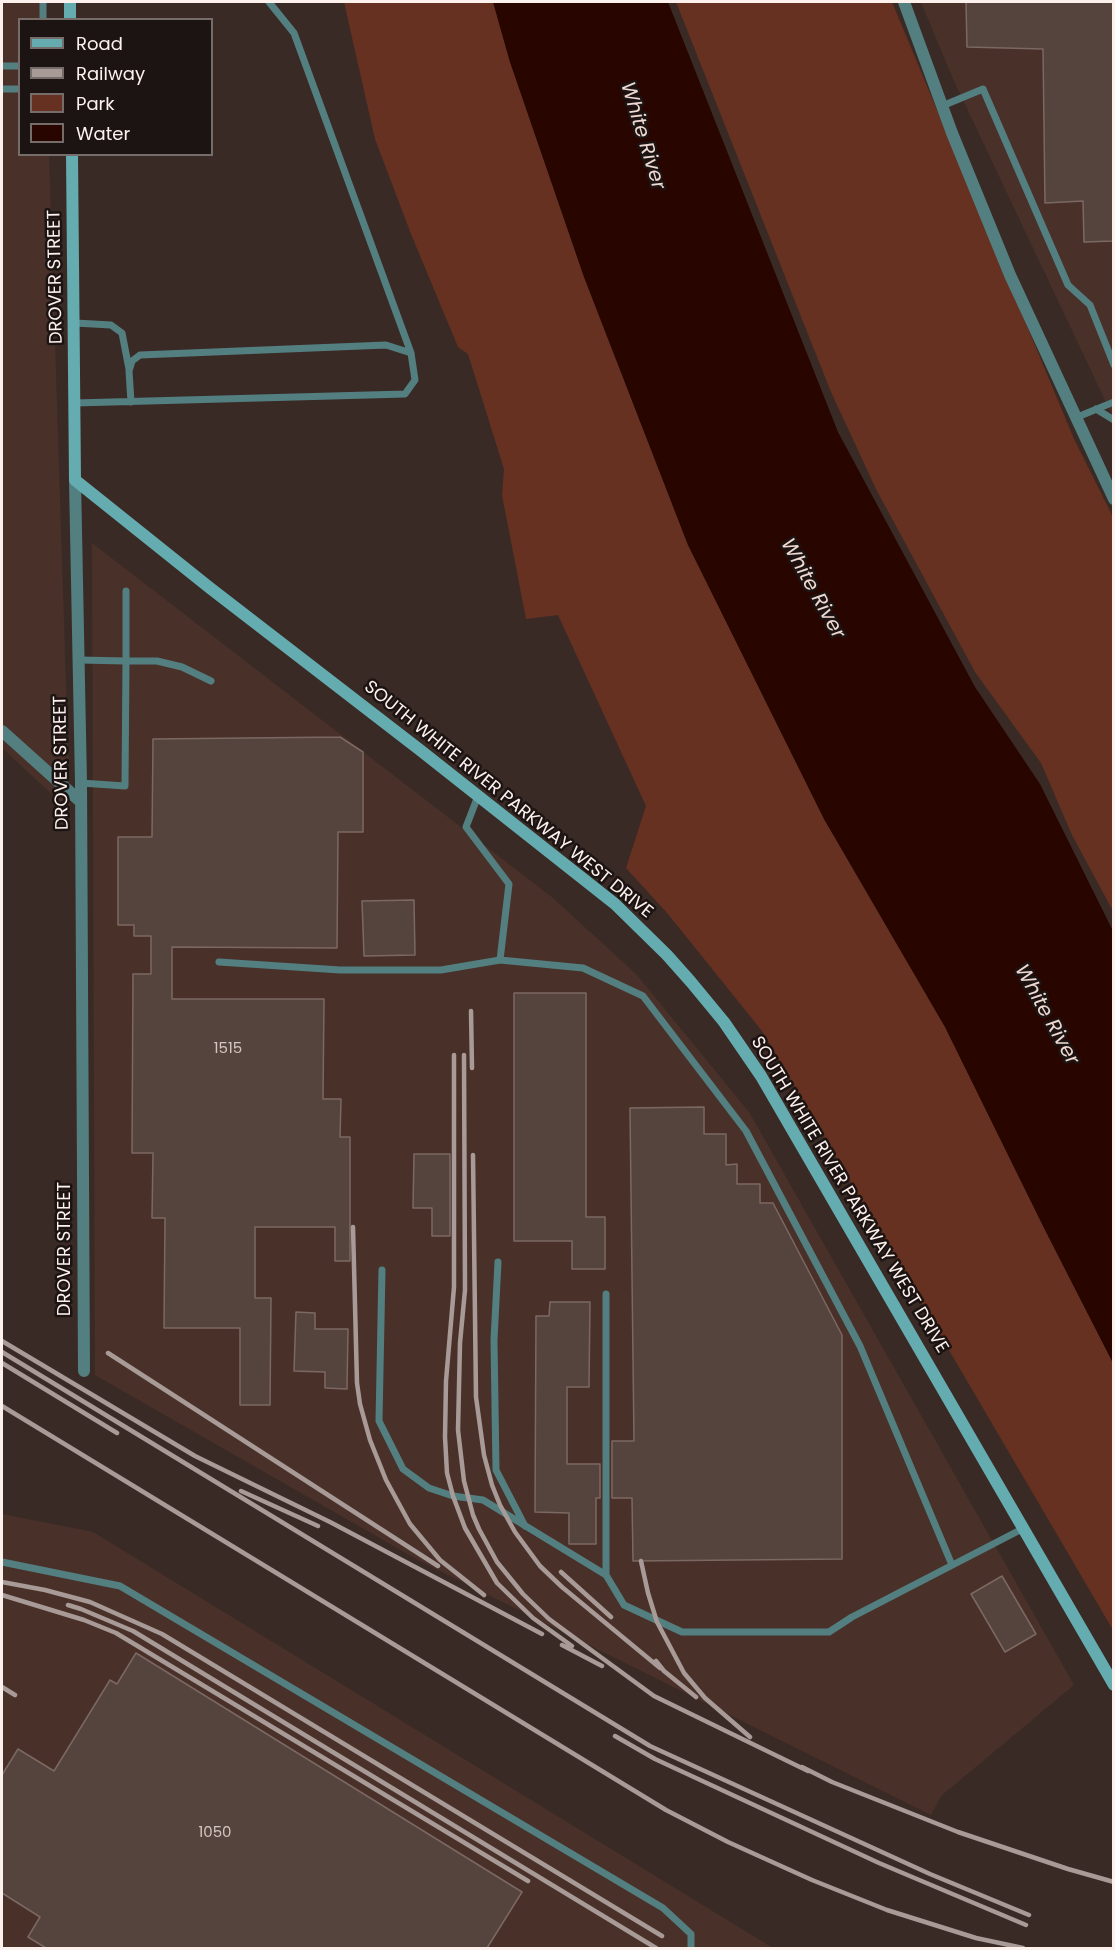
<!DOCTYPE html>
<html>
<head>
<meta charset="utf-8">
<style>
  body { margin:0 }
  #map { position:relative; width:1115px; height:1950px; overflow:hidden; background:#3a2a25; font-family:Poppins,sans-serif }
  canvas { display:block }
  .frame { position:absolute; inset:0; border:3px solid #fdf1ee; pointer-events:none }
  .legend { position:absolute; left:18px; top:18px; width:195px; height:138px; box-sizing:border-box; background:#1c1412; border:2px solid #766c6a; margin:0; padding:8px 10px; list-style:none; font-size:18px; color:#fdf1ee }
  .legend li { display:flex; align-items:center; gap:12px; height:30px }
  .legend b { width:30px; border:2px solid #766c6a }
</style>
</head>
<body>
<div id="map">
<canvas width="1115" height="1950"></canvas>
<div class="frame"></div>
<ul class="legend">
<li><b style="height:8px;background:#64acb0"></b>Road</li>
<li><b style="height:8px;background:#a89a96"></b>Railway</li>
<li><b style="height:16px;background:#663121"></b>Park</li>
<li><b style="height:16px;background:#290500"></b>Water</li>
</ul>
</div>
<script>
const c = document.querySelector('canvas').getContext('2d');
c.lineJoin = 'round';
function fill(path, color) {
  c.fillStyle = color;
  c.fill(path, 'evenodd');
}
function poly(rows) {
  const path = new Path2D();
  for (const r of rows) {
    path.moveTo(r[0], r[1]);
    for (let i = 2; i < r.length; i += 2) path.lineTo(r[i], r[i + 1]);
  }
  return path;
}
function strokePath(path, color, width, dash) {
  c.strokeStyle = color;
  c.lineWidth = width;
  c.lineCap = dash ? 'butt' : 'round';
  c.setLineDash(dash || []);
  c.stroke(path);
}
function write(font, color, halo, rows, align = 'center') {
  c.font = font + ' Poppins,sans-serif';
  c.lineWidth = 5;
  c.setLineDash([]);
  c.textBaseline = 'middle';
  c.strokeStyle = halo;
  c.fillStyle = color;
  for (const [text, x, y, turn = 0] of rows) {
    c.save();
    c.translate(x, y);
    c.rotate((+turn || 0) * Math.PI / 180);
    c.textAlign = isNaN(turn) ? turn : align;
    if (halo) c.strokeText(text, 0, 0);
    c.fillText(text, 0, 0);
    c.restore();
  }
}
fill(poly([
  [2,2,44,2,44,19,20,20,20,154,49,155,70,811,2,748],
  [921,2,1113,2,1113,417,954,81],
  [92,543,553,898,636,974,749,1112,1074,1685,941,1796,931,1815,418,1560,95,1375],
  [2,1514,93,1532,773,1948,2,1948]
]), '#49312a');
fill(poly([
  [344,2,493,2,510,62,584,277,688,545,824,819,945,1027,1045,1230,1113,1363,1113,1630,762,1031,668,914,626,868,646,806,558,615,526,619,502,495,504,469,468,354,458,347,411,234,375,139],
  [676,2,892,2,1074,439,1113,517,1113,911,1072,835,1041,763,975,672,876,489,831,392]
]), '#663121');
fill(poly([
  [493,2,668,2,838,432,975,687,1040,784,1113,931,1113,1363,1045,1230,945,1027,824,819,688,545,584,277,510,62]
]), '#290500');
const building = poly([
  [966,2,1113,2,1113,241,1084,242,1083,201,1045,203,1043,49,967,47,966,2],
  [340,737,363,752,363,832,338,832,337,948,172,947,172,999,324,999,323,1099,341,1099,340,1137,350,1137,350,1261,335,1261,335,1227,255,1227,255,1298,271,1298,270,1405,240,1405,240,1328,164,1328,165,1218,152,1218,153,1153,132,1153,133,974,151,974,151,936,134,936,134,925,118,925,118,837,152,837,153,739,340,737],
  [414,900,415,955,364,956,362,901,414,900],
  [514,993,586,993,586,1217,605,1217,605,1269,572,1269,572,1241,514,1241,514,993],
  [704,1107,704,1134,726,1134,726,1165,737,1164,737,1184,760,1184,760,1203,773,1203,842,1335,842,1559,633,1561,632,1498,612,1498,612,1441,634,1441,630,1108,704,1107],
  [414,1154,450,1154,450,1236,432,1236,432,1208,413,1208,414,1154],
  [550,1302,590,1302,589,1387,567,1387,567,1464,600,1464,600,1498,596,1498,596,1544,569,1544,569,1513,535,1512,536,1316,549,1316,550,1302],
  [296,1312,315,1313,315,1329,348,1329,347,1389,325,1388,325,1372,294,1371,296,1312],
  [1002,1576,1036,1634,1005,1652,971,1594,1002,1576],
  [136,1653,522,1892,487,1948,46,1948,28,1937,40,1917,2,1893,2,1775,18,1749,54,1771,110,1680,117,1684,136,1653]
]);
fill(building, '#55433e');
strokePath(building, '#7c6863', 1.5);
strokePath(poly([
  [43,2,43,20],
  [2,66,20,66],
  [2,89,20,89],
  [942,106,983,89,1068,285,1090,305,1114,365],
  [75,323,111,325,122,333,129,369],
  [131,402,129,371,132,361,140,355,386,345,411,353],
  [75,403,405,394,415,380,411,353,294,33,269,2],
  [1096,409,1114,420],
  [1075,418,1114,402],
  [126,591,126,661,157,661,182,667,211,681],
  [79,660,126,661,125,786,81,783],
  [478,796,466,827,509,884,500,960,583,968,643,996,746,1131,860,1346,952,1565],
  [219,962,340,970,441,970,500,960],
  [498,1262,494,1340,496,1470,525,1526],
  [382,1270,379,1421,403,1469,429,1488,453,1496,483,1500,606,1575,624,1605,682,1632,829,1632,852,1617,1024,1528],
  [606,1294,606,1575],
  [2,1562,120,1586,663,1908,691,1934,691,1948]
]), '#537f81', 7);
strokePath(poly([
  [904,2,952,133,1010,275,1114,499],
  [75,480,81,783,84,1371],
  [2,731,81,802]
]), '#537f81', 12);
strokePath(poly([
  [70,2,70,20],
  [72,154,75,480,210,588,420,750,615,904,667,955,691,982,724,1022,761,1076,1114,1685]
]), '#64acb0', 12);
strokePath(poly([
  [471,1011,472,1068],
  [454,1055,454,1287,446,1381,445,1437,447,1473,453,1496,465,1528,497,1583,533,1618,572,1646],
  [464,1055,465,1290,460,1343,458,1430,464,1481,473,1515,479,1529,497,1562,523,1594,549,1619,587,1647,654,1696,808,1771],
  [473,1155,476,1397,484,1455,492,1485,500,1505,515,1532,540,1566,562,1587,660,1668],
  [353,1227,357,1383,360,1404,370,1440,386,1480,410,1524,440,1560,484,1595],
  [2,1341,195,1456,330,1522,542,1634],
  [2,1352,650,1746,930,1874,1029,1915],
  [108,1353,438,1566],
  [2,1363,117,1433],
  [2,1406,666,1810,728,1842,812,1880,887,1910,976,1938,1023,1948],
  [241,1491,318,1526],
  [641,1561,648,1593,657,1622,684,1673,705,1698,750,1737],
  [561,1572,611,1617],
  [2,1582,45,1590,90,1602,162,1634,662,1936],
  [2,1595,84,1620,116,1633,528,1881],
  [68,1605,81,1609,133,1631,656,1948],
  [562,1645,602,1666],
  [656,1661,664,1671,696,1697],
  [2,1687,15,1695],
  [615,1736,655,1759,879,1863,1026,1925],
  [802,1767,832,1782,958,1832,1068,1869,1114,1882]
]), '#a89a96', 4.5);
write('15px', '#d3c6c2', null, [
  ["1515",228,1049],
  ["1050",215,1833]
]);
write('18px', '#fdf1ee', '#1c1412', [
  ["DROVER STREET",56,277,-91],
  ["DROVER STREET",62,763,-91],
  ["SOUTH WHITE RIVER PARKWAY WEST DRIVE",508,800,39],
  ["SOUTH WHITE RIVER PARKWAY WEST DRIVE",849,1195,59],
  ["DROVER STREET",65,1249,-90]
]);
write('italic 20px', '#f0d9d2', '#1c1412', [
  ["White River",642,136,73],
  ["White River",812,589,61],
  ["White River",1046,1015,61]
]);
</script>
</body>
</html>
